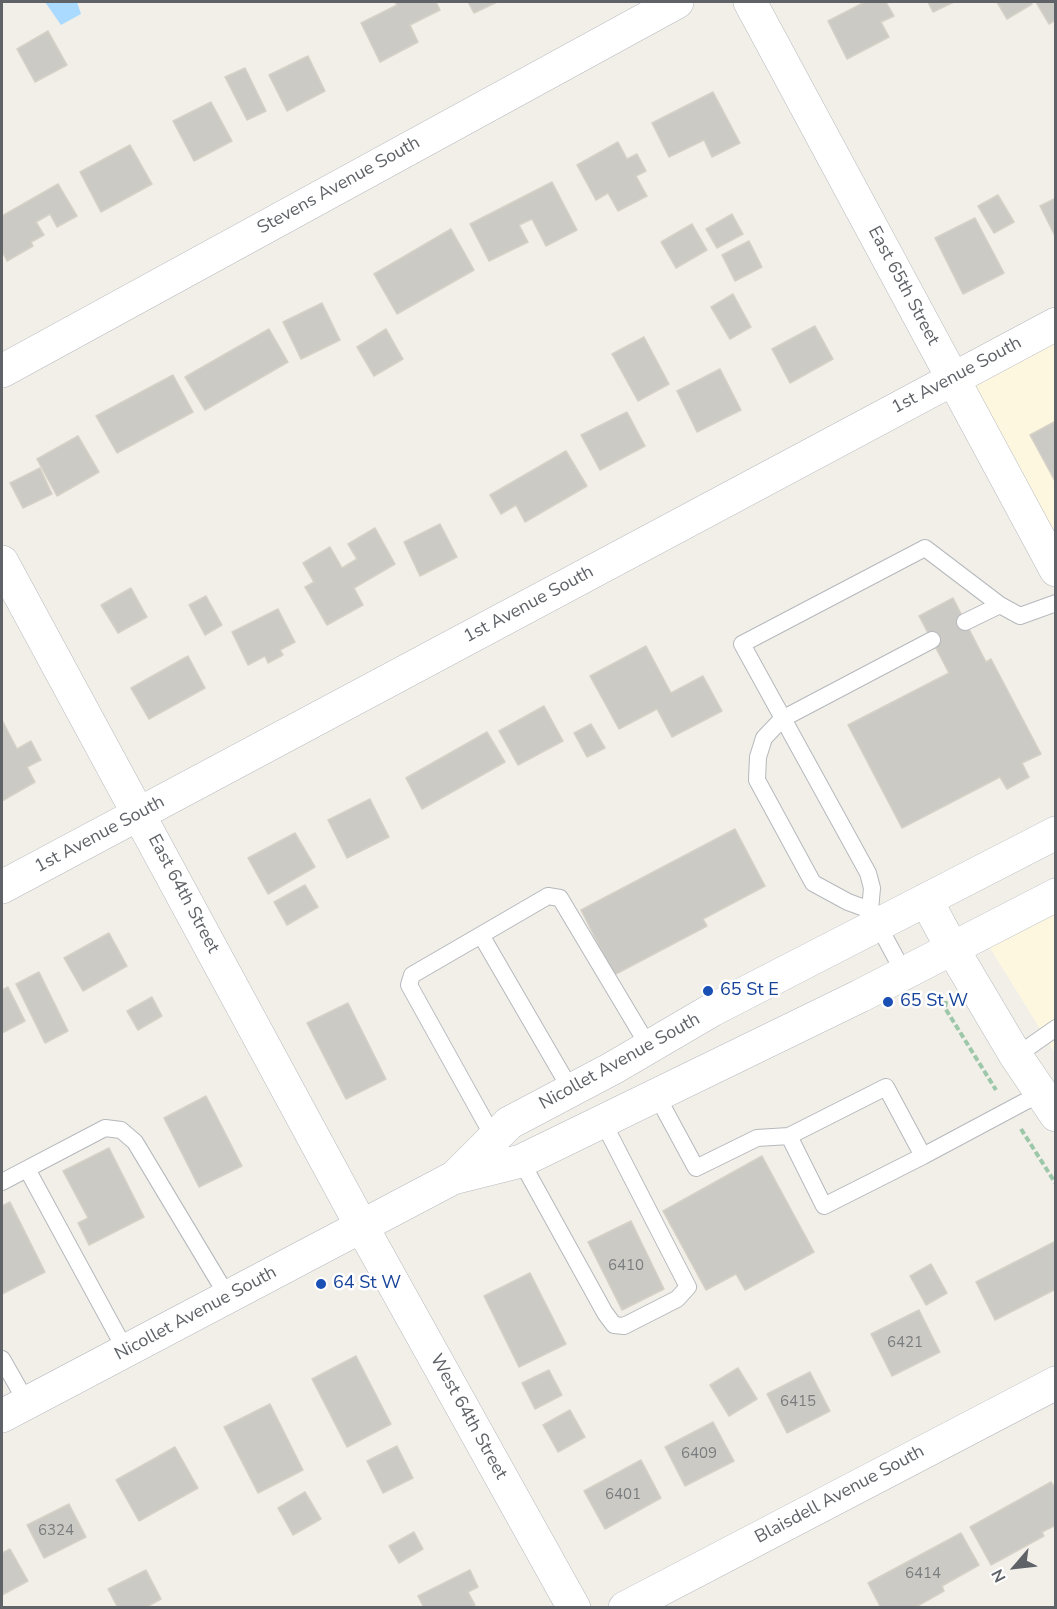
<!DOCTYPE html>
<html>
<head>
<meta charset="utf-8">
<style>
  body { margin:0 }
  #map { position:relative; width:1057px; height:1609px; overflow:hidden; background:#f1efe8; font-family:"Nunito Sans",sans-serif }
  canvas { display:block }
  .frame { position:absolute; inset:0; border:3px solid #5f6368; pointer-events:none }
  .north { position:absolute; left:985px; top:1537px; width:60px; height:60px; -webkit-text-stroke:4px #fff; paint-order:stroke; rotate:242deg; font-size:16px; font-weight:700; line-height:24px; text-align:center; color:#5f6368 }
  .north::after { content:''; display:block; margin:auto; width:21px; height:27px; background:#5f6368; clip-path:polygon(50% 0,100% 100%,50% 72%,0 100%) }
</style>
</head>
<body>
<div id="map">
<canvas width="1057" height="1609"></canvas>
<div class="frame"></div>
<div class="north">N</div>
</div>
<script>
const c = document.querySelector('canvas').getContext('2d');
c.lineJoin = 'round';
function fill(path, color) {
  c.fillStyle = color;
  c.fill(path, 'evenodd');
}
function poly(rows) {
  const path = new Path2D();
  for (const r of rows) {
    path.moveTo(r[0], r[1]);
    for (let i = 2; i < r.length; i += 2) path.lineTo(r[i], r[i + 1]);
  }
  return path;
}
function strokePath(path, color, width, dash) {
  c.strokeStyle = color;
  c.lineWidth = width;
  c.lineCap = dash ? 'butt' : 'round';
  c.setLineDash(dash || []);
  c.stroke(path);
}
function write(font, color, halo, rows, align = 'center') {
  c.font = font + ' "Nunito Sans",sans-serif';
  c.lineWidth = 5;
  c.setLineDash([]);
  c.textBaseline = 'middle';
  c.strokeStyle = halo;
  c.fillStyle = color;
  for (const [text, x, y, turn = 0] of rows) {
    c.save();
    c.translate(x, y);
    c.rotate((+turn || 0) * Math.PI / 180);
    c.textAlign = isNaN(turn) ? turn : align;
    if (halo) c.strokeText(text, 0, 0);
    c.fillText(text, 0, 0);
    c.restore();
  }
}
fill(poly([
  [1055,340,1055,545,968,383],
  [1055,897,1055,1053,982,935]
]), '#fef7e0');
fill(poly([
  [45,2,77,2,81,14,61,25]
]), '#aadaff');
const building = poly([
  [395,2,436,2,440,10,410,25,418,42,380,62,361,23,397,5,395,2],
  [468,2,497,2,474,13,468,2],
  [865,2,886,2,894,16,881,22,889,37,847,59,828,21,865,2],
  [928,2,954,2,933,12,928,2],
  [997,2,1030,2,1032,4,1007,19,997,2],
  [1036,2,1056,2,1056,20,1049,24,1036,2],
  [48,31,67,65,35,82,17,49,48,31],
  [308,56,325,91,287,111,269,75,308,56],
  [245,68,266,111,247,120,225,77,245,68],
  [713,92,740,143,712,157,704,140,669,157,652,123,713,92],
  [211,102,232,141,194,161,173,121,211,102],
  [618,142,627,159,637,154,646,171,636,176,647,196,618,211,608,193,596,200,577,165,618,142],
  [130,145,152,184,101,212,80,172,130,145],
  [552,182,577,230,546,246,532,219,519,225,528,242,489,261,470,224,552,182],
  [58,184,77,216,57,227,50,214,36,222,44,235,31,242,33,246,7,261,2,251,2,216,58,184],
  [998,195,1014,222,994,233,978,206,998,195],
  [1056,198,1056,236,1055,236,1040,206,1056,198],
  [732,214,743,234,717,248,706,229,732,214],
  [975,218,1004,273,963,294,935,238,975,218],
  [692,224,707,250,676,268,661,242,692,224],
  [451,229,474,270,397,314,374,274,451,229],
  [749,241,762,267,735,281,722,255,749,241],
  [733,294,751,327,730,339,711,307,733,294],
  [322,303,340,340,301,359,283,322,322,303],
  [815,326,833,359,790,383,772,349,815,326],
  [269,329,288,362,205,410,185,377,269,329],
  [386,329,403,359,374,376,357,347,386,329],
  [644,337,669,384,638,401,612,354,644,337],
  [720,369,741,410,697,432,677,391,720,369],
  [173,375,193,412,117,453,96,416,173,375],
  [627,412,645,446,600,470,581,435,627,412],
  [1056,421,1056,483,1030,435,1056,421],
  [78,436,99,472,57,496,37,459,78,436],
  [566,451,587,486,525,522,516,505,501,514,490,495,566,451],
  [40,468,52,494,23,508,10,483,40,468],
  [440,524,457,557,420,576,404,542,440,524],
  [375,528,395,564,354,588,363,605,327,625,305,587,314,582,303,563,330,547,342,568,357,559,348,544,375,528],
  [131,588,147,617,118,633,101,605,131,588],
  [206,596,222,625,205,635,189,605,206,596],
  [953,598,986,662,991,659,1041,754,1022,763,1029,777,1007,789,1000,777,902,828,848,725,949,673,919,616,953,598],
  [278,609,295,642,280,650,283,655,268,663,265,656,248,665,232,632,278,609],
  [646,646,671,693,703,676,722,711,672,737,657,709,619,729,590,676,646,646],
  [188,656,205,688,149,719,131,688,188,656],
  [544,706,563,741,518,765,499,731,544,706],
  [2,720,17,749,31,741,41,760,27,767,35,782,2,801,2,720],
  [591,724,605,748,587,757,574,733,591,724],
  [487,732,505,762,422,809,406,778,487,732],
  [370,799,389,837,347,858,328,820,370,799],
  [735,829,765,886,703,919,707,926,614,975,581,910,735,829],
  [295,833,315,867,268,894,248,858,295,833],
  [305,885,318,907,287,925,274,902,305,885],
  [109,933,127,966,83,991,64,958,109,933],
  [39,972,68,1031,45,1043,16,984,39,972],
  [8,987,25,1021,2,1033,2,990,8,987],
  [152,997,162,1016,138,1030,127,1011,152,997],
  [348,1003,386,1079,346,1099,307,1023,348,1003],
  [206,1096,242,1166,199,1187,164,1118,206,1096],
  [109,1148,144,1217,89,1245,78,1223,88,1218,63,1171,109,1148],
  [762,1156,814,1252,745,1290,736,1274,706,1290,663,1211,762,1156],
  [10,1202,45,1272,2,1294,2,1206,10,1202],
  [631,1221,664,1289,622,1310,588,1242,631,1221],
  [1056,1241,1056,1289,995,1320,976,1282,1056,1241],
  [931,1264,947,1293,926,1305,910,1276,931,1264],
  [530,1273,566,1344,519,1367,484,1296,530,1273],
  [919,1310,940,1352,892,1376,871,1334,919,1310],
  [356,1356,391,1424,347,1447,312,1379,356,1356],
  [738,1368,757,1399,729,1416,710,1385,738,1368],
  [549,1370,562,1395,535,1409,522,1383,549,1370],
  [810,1372,830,1411,787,1433,767,1394,810,1372],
  [270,1404,303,1470,258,1493,224,1427,270,1404],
  [570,1410,585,1437,558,1452,543,1425,570,1410],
  [713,1422,734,1461,685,1486,665,1447,713,1422],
  [397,1446,413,1478,383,1493,367,1461,397,1446],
  [175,1447,198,1488,139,1521,116,1480,175,1447],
  [641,1460,661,1498,605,1529,584,1491,641,1460],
  [1051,1482,1056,1489,1056,1525,1042,1532,1044,1536,991,1565,970,1527,1051,1482],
  [305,1492,321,1519,293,1535,278,1508,305,1492],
  [69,1504,86,1537,44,1558,27,1525,69,1504],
  [414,1532,423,1549,399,1563,389,1546,414,1532],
  [961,1533,979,1565,942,1586,944,1591,914,1608,881,1608,868,1583,961,1533],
  [10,1549,28,1581,2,1595,2,1553,10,1549],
  [146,1570,161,1599,145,1608,118,1608,108,1589,146,1570],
  [470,1570,478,1587,468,1592,475,1605,469,1608,424,1608,418,1596,470,1570]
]);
fill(building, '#cccac5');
strokePath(building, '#d6d1c6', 1.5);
const service = poly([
  [965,622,1000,605],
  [870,910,848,902,813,883,757,780,758,757,764,738,782,719,932,640],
  [481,935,571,1090],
  [904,973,870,910,872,888,868,873,742,644,925,548,1000,605,1020,616,1056,603],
  [1016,1056,1056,1028],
  [657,1096,696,1168,757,1138,789,1136,886,1087,923,1156,824,1206,789,1136],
  [494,1138,409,985,412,975,481,935,548,896,560,898,649,1047],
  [923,1156,1041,1093],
  [521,1161,605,1313,614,1325,624,1326,677,1299,688,1287,603,1122],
  [27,1169,126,1351],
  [2,1182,105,1128,121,1130,135,1142,228,1297],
  [2,1359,27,1403]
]);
const minor = poly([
  [750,2,1056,570],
  [2,371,677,2],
  [2,887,1056,324],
  [362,1227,574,1608],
  [625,1608,1056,1383]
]);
const tertiary = poly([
  [2,562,362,1227],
  [926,900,952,948,1016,1056,1056,1115]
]);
const secondary = poly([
  [455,1177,509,1123,613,1068,712,1010,1056,833],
  [2,1416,453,1178,521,1161,860,996,1056,895]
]);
strokePath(service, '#b5b8bc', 18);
strokePath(minor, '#b5b8bc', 34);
strokePath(tertiary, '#b5b8bc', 34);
strokePath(secondary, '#b6babf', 34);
strokePath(poly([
  [946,1001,945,1008,996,1090],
  [1021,1129,1056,1184]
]), '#9cc7a9', 4, [6, 3]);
strokePath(service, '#fff', 16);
strokePath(minor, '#fff', 33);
strokePath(tertiary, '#fff', 33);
strokePath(secondary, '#fff', 33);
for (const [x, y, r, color] of [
  [708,991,6,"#1a4fb4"],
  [888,1002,6,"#1a4fb4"],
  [321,1284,6,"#1a4fb4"]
]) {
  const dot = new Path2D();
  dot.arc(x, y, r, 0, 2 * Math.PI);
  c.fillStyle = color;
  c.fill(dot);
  strokePath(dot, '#fff', 2);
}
write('15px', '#7a7d7f', null, [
  ["6410",626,1266],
  ["6421",905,1343],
  ["6415",798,1402],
  ["6409",699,1454],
  ["6401",623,1495],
  ["6324",56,1531],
  ["6414",923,1574]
]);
write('18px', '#5f6368', '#fff', [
  ["Stevens Avenue South",339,186,-29],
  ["East 65th Street",903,286,62],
  ["1st Avenue South",957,376,-28],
  ["1st Avenue South",529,605,-28],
  ["1st Avenue South",100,835,-28],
  ["East 64th Street",183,894,62],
  ["Nicollet Avenue South",620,1062,-29],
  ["Nicollet Avenue South",196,1314,-28],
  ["West 64th Street",468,1417,61],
  ["Blaisdell Avenue South",840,1495,-28]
]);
write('18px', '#164399', '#fff', [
  ["65 St E",720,991],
  ["65 St W",900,1002],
  ["64 St W",333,1284]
], 'left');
</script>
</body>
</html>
